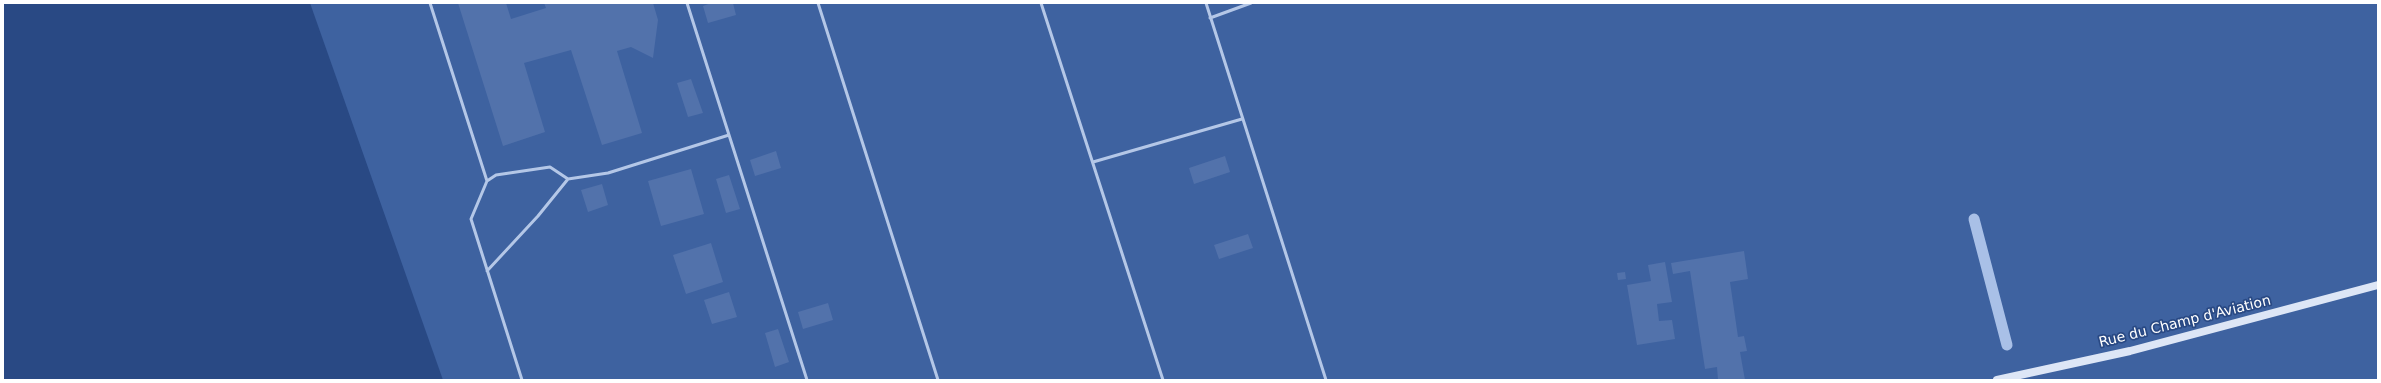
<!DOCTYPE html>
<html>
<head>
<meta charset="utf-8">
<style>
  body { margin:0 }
  #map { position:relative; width:2381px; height:383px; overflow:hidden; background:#294984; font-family:"DejaVu Sans",sans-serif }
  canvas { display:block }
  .frame { position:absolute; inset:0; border:4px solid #fff; pointer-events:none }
</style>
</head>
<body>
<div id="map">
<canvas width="2381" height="383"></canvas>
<div class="frame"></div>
</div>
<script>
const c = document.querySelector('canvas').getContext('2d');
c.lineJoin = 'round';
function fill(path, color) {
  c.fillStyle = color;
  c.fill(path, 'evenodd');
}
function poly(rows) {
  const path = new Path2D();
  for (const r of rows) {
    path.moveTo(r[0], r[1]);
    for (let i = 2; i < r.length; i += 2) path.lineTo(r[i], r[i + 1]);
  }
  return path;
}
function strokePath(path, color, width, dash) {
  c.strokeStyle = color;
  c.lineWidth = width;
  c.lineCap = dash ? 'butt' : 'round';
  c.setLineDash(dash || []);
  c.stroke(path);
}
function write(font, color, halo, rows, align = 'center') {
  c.font = font + ' "DejaVu Sans",sans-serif';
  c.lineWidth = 3.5;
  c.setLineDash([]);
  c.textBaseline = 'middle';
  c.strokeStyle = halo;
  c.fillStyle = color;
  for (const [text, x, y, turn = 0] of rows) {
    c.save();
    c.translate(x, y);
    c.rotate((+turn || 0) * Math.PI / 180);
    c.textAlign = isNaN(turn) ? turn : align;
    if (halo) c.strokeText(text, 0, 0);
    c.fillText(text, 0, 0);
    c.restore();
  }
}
fill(poly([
  [310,3,2378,3,2378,380,443,380]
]), '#3e62a0');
strokePath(poly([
  [1974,219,2007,345]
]), '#a9c0e7', 11);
fill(poly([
  [458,3,506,3,511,19,546,8,544,3,653,3,658,20,653,58,631,47,617,51,642,133,602,145,571,50,524,63,545,132,503,146],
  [711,3,733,3,736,15,708,23,703,6],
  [691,79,703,113,688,117,677,83],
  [776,151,781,168,755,176,750,160],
  [1225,156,1230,172,1194,184,1189,168],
  [691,169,704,214,661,226,648,181],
  [729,175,740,209,726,213,716,179],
  [602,184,608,205,588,212,581,190],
  [1248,234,1253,248,1219,259,1214,245],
  [711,243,723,282,686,294,673,255],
  [1744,251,1748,279,1730,282,1738,337,1744,336,1747,351,1740,352,1745,380,1718,380,1717,367,1705,369,1690,271,1673,274,1671,263],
  [1665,262,1672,302,1657,304,1659,321,1672,320,1675,339,1637,345,1627,285,1651,281,1648,265],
  [1625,272,1626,279,1618,280,1617,273],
  [729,292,737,317,712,324,704,300],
  [828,303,833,320,803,329,798,312],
  [778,329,789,362,775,367,765,333]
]), '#5272ab');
strokePath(poly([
  [430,3,487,181,471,219,522,380],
  [687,3,807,380],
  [818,3,938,380],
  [1041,3,1163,380],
  [1206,3,1326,380],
  [1210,18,1251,3],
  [1093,162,1242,119],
  [568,179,608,173,729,135],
  [487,271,538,216,568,179,550,167,496,175,487,181]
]), '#b4c7e7', 3);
strokePath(poly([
  [1997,380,2130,351,2378,285]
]), '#dde6f6', 8);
write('14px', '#fff', '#294984', [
  ["Rue du Champ d'Aviation",2185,322,-14]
]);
</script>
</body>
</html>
